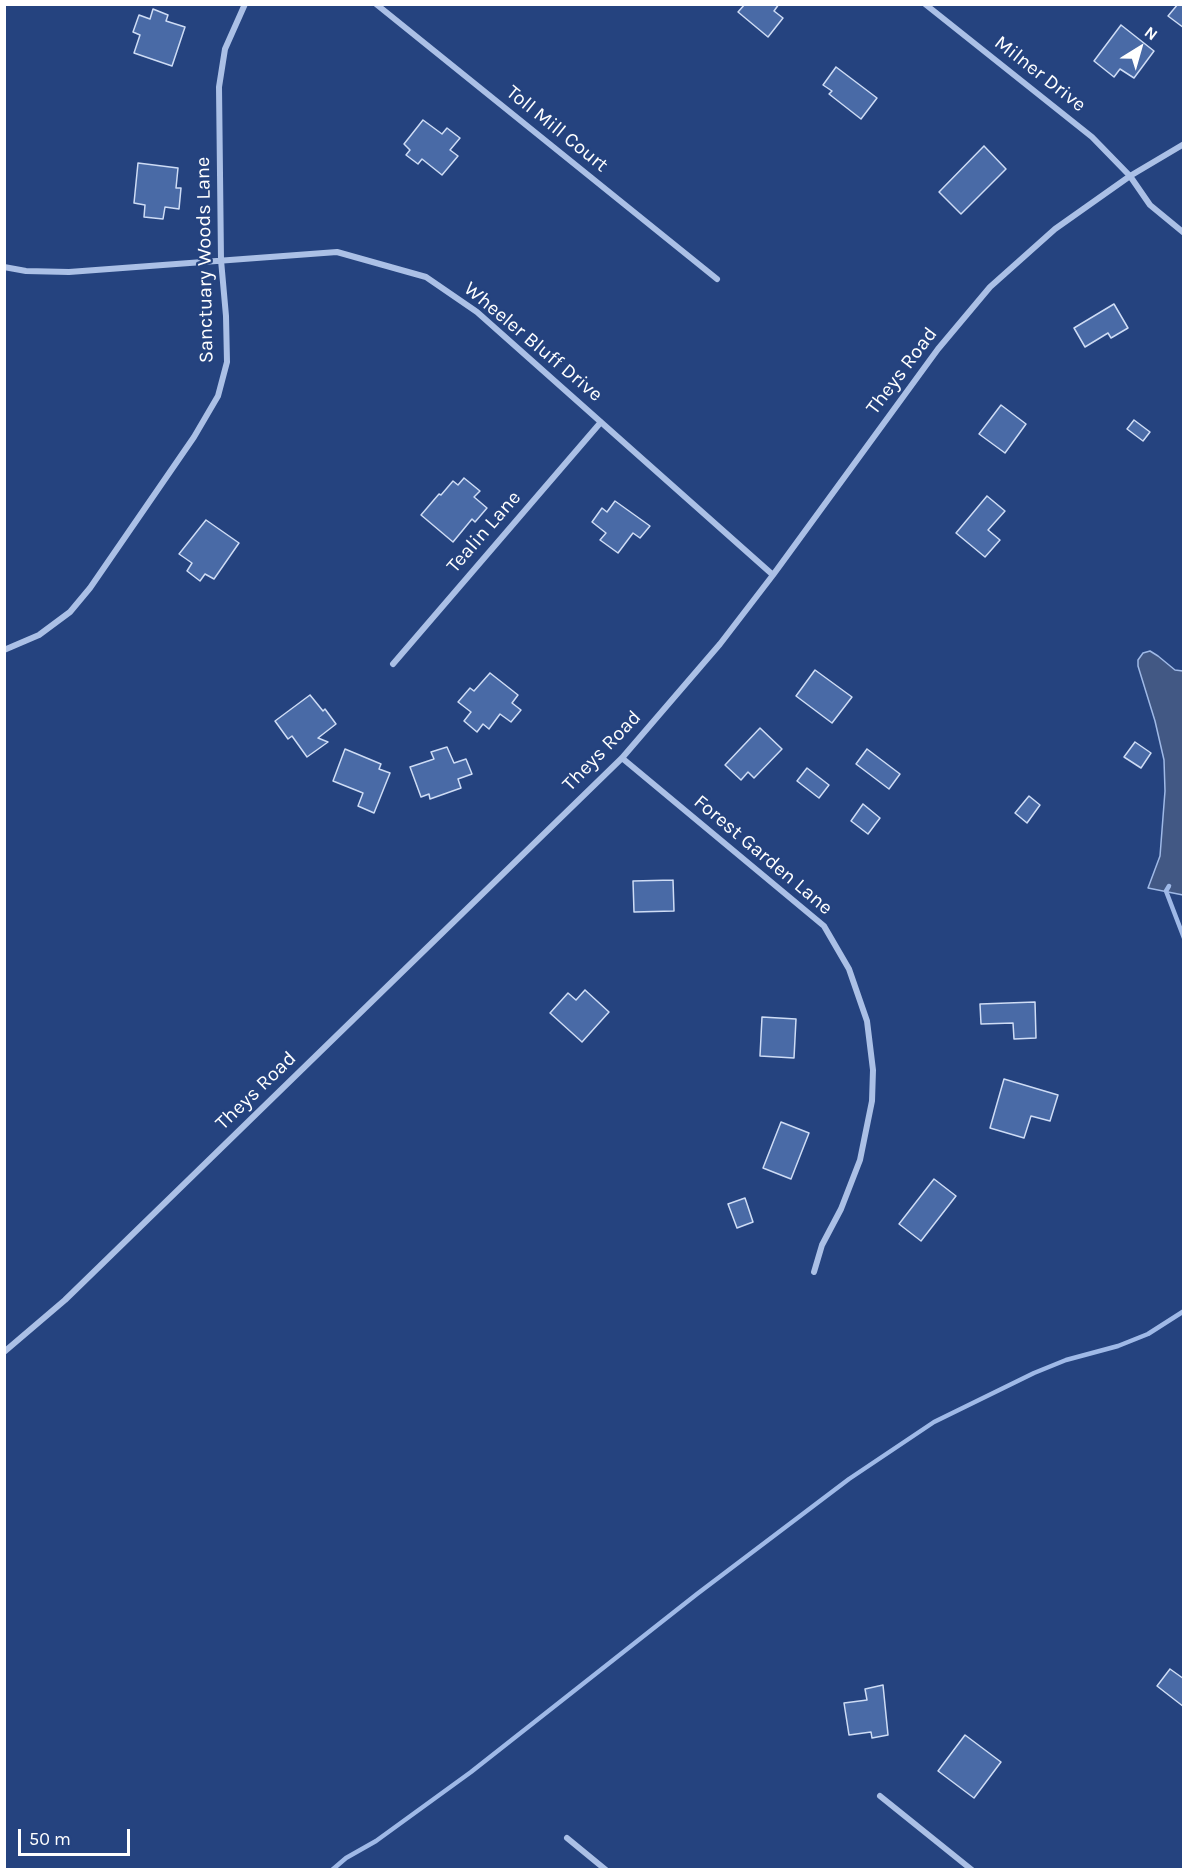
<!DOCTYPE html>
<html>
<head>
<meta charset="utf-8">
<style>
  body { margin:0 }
  #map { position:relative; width:1188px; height:1874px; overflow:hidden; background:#25437f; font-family:Karla,sans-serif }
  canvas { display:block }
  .frame { position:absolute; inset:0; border:6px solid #fff; pointer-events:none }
  .north { position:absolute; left:1110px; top:18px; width:60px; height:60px; -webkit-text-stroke:4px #25437f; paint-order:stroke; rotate:37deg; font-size:16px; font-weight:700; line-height:24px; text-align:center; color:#fff }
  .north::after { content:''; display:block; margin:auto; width:21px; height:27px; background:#fff; clip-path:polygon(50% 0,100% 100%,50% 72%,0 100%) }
  .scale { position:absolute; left:18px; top:1829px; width:112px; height:27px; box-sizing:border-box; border:3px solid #fff; border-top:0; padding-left:8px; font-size:18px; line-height:21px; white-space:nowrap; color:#fff; -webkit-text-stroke:4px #25437f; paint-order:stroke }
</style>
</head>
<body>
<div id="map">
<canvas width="1188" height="1874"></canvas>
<div class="frame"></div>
<div class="north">N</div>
<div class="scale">50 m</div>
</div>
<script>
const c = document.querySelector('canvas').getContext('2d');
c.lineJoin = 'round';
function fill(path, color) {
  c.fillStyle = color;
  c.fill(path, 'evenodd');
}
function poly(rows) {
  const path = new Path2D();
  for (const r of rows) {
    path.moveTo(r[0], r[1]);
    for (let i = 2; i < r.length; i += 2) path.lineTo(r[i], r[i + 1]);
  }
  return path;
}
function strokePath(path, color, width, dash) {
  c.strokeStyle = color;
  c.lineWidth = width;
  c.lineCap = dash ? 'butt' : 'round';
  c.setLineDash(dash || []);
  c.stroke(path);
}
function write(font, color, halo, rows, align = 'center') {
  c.font = font + ' Karla,sans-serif';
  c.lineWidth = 4.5;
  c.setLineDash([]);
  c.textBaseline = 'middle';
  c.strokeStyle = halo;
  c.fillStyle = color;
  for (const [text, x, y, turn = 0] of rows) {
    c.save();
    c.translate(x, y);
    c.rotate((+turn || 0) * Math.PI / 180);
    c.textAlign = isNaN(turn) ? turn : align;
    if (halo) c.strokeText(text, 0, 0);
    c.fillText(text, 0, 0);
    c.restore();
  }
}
const water = poly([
  [1150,651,1158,656,1175,670,1183,671,1183,895,1148,888,1160,856,1165,791,1164,760,1155,721,1138,666,1138,660,1143,653,1150,651]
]);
fill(water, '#425884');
strokePath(water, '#9fb9e7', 1.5);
strokePath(poly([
  [1169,886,1166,891,1184,938],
  [332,1870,346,1858,376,1841,471,1772,697,1594,849,1479,934,1422,1034,1373,1066,1360,1118,1346,1148,1334,1184,1311]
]), '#9fb9e7', 4.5);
const building = poly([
  [745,4,779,4,774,11,783,18,768,37,738,12,745,4],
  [1178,4,1184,4,1184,28,1168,16,1178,4],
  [153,9,168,15,166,21,185,27,172,66,134,53,140,35,133,32,139,15,150,19,153,9],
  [1121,25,1154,51,1134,78,1120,69,1114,77,1094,61,1121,25],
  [836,67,877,98,861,119,829,94,832,91,823,85,836,67],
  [423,120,442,134,447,128,460,138,450,150,458,156,442,175,422,159,418,164,406,155,410,150,404,144,423,120],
  [984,146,1006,169,961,214,939,192,984,146],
  [138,163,178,168,176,188,181,188,179,209,165,207,163,219,144,217,145,205,134,203,138,163],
  [1114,304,1128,328,1111,338,1108,333,1085,347,1074,328,1114,304],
  [1001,405,1026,424,1005,453,979,434,1001,405],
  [1134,420,1150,432,1143,441,1127,429,1134,420],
  [464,478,480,491,474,497,487,508,475,522,472,519,453,542,421,515,439,494,441,495,453,481,458,485,464,478],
  [987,496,1005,511,988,530,1000,540,985,557,956,533,987,496],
  [615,501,650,526,640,538,633,533,618,553,600,540,606,533,592,522,602,508,607,512,615,501],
  [206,520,239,543,214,579,205,574,200,581,187,571,192,563,179,554,206,520],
  [815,670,852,697,832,723,796,696,815,670],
  [490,673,518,695,512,703,521,710,511,722,500,714,489,729,483,724,477,732,464,721,471,712,458,702,470,688,474,691,490,673],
  [310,695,323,711,325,709,336,724,318,738,328,742,307,757,292,736,288,739,275,721,310,695],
  [760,728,782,749,754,778,748,772,741,780,725,765,760,728],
  [1135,742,1151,753,1141,768,1124,757,1135,742],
  [447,747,454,763,466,759,472,774,458,779,461,788,430,799,429,794,421,797,410,767,434,759,431,752,447,747],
  [345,749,381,764,379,769,390,773,374,813,358,806,363,793,333,781,345,749],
  [867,749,900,774,889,789,856,764,867,749],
  [807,768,829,785,819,798,797,781,807,768],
  [1029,796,1040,805,1027,823,1015,813,1029,796],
  [863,804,880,818,868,834,851,821,863,804],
  [673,880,674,911,634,912,633,881,673,880],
  [585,990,609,1012,582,1042,550,1013,568,993,576,1000,585,990],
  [1035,1002,1036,1038,1014,1039,1013,1023,981,1024,980,1004,1035,1002],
  [762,1017,796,1019,794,1058,760,1056,762,1017],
  [1004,1079,1058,1095,1050,1121,1031,1116,1024,1138,990,1128,1004,1079],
  [781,1122,809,1133,791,1179,763,1168,781,1122],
  [934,1179,956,1196,921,1241,899,1224,934,1179],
  [745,1198,753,1222,737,1228,728,1204,745,1198],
  [1170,1669,1184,1679,1184,1707,1157,1686,1170,1669],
  [883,1685,888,1735,872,1738,871,1732,849,1735,844,1703,867,1700,865,1689,883,1685],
  [965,1735,1001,1762,974,1798,938,1771,965,1735]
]);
fill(building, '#496aa6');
strokePath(building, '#cedcf5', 1.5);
strokePath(poly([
  [376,4,717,279],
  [925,4,1092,137,1130,176,1150,205,1184,233],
  [4,267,26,271,69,272,337,252,426,277,477,312,773,575],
  [4,650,39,635,70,612,90,588,194,437,218,396,227,362,226,316,221,260,219,87,225,49,245,4],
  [393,664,601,422],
  [622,758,824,926,849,969,867,1021,873,1070,872,1101,860,1160,841,1209,822,1245,814,1272],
  [4,1352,65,1300,622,758,720,644,773,575,938,349,990,287,1055,229,1130,176,1184,144],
  [880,1796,972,1870],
  [567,1838,606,1870]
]), '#abc0e6', 6);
write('20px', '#fff', '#25437f', [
  ["Milner Drive",1040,74,38],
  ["Toll Mill Court",557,129,39],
  ["Sanctuary Woods Lane",205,260,-91],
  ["Wheeler Bluff Drive",533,342,40],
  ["Theys Road",902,371,-53],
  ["Tealin Lane",484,532,-49],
  ["Theys Road",602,751,-46],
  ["Forest Garden Lane",763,855,40],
  ["Theys Road",256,1091,-44]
]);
</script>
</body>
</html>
